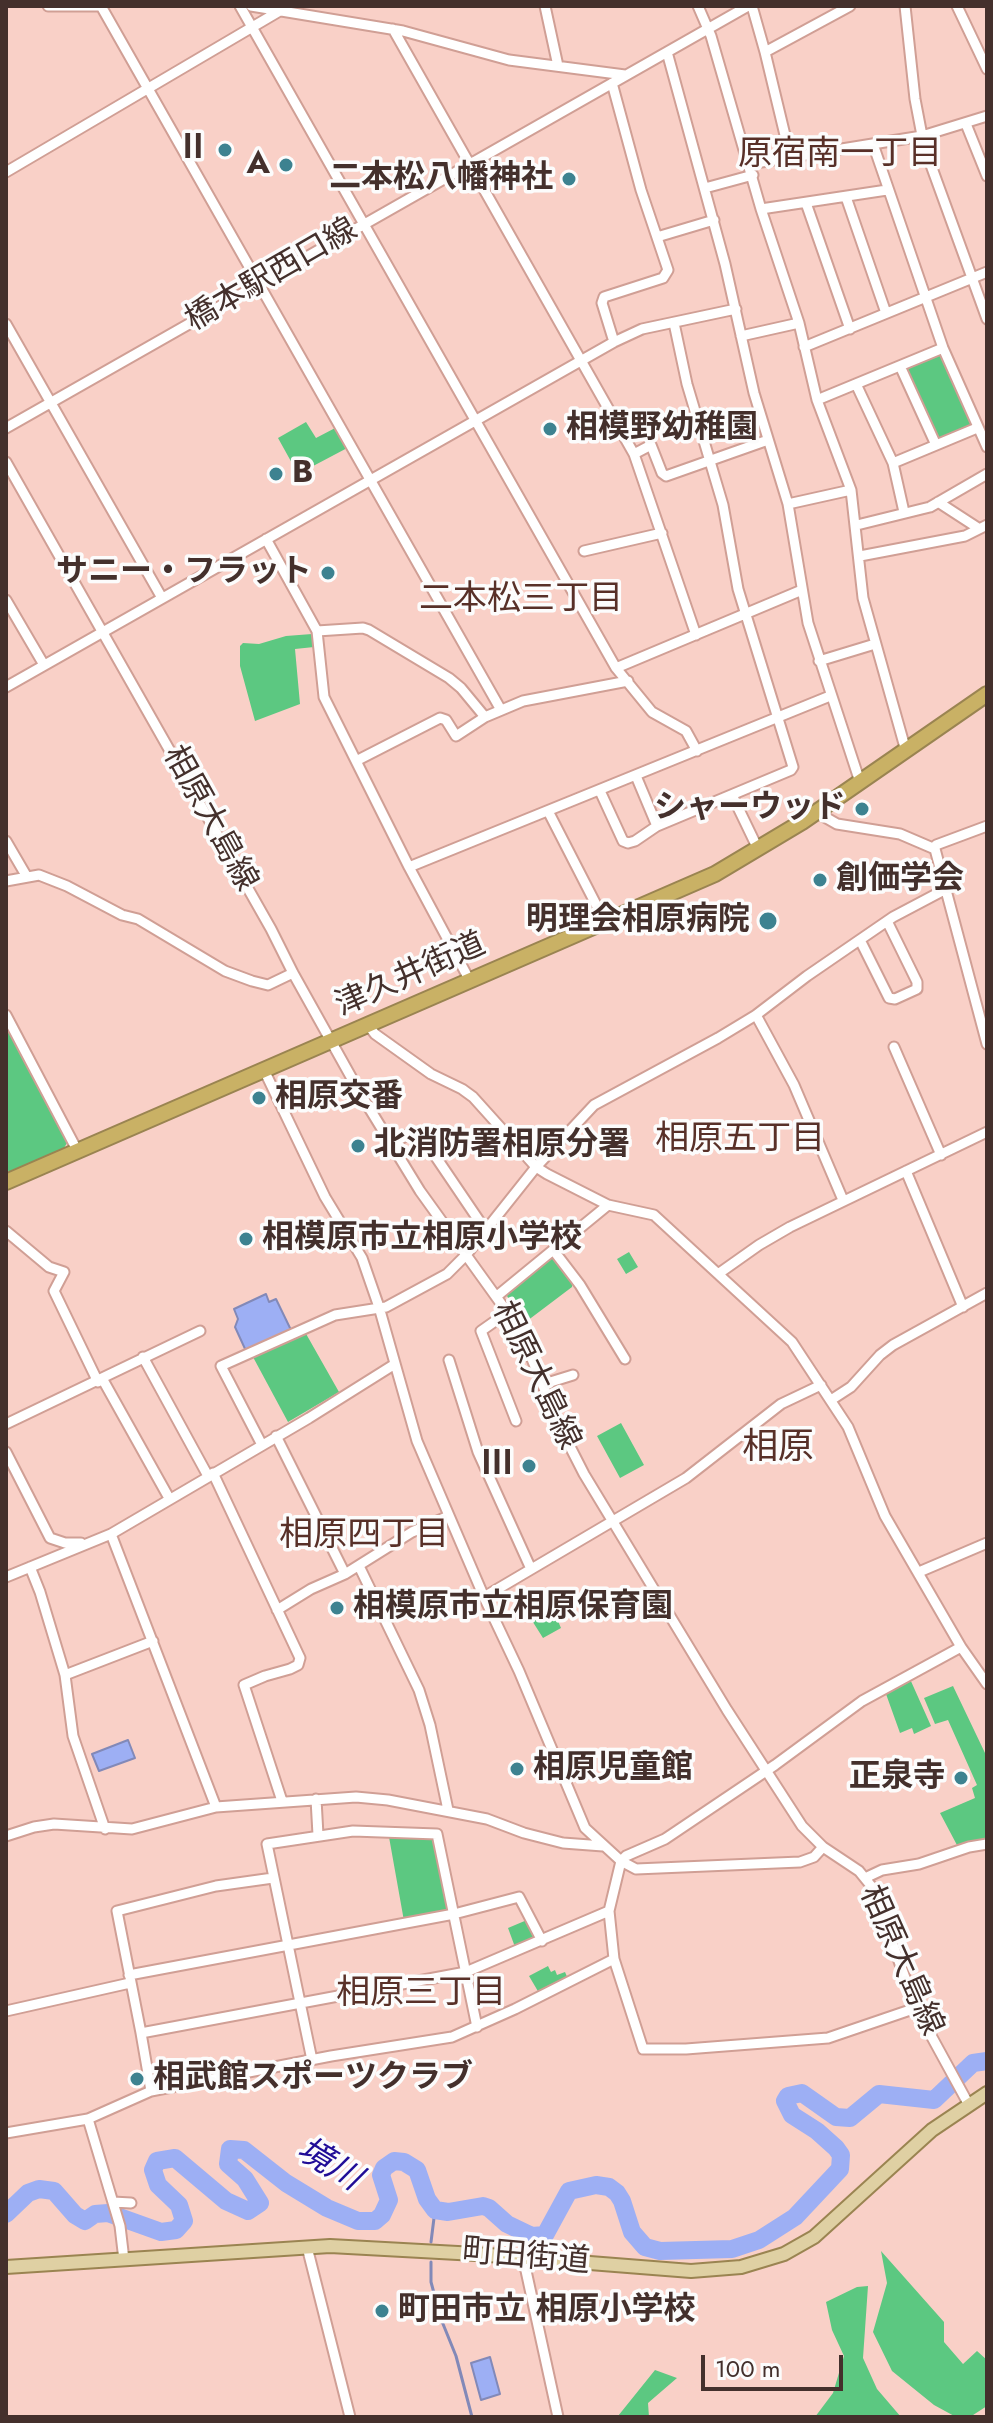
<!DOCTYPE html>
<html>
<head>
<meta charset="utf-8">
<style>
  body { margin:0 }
  #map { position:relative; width:993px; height:2423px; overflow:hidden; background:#f9d0c7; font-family:Jost,sans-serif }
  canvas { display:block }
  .frame { position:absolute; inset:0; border:8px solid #44302c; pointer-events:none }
  .scale { position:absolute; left:701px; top:2355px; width:142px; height:36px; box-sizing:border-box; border:4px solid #44302c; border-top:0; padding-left:10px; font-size:24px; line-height:28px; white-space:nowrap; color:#44302c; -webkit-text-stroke:6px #fcfcfc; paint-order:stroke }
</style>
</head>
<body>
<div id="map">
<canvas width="993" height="2423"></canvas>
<div class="frame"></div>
<div class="scale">100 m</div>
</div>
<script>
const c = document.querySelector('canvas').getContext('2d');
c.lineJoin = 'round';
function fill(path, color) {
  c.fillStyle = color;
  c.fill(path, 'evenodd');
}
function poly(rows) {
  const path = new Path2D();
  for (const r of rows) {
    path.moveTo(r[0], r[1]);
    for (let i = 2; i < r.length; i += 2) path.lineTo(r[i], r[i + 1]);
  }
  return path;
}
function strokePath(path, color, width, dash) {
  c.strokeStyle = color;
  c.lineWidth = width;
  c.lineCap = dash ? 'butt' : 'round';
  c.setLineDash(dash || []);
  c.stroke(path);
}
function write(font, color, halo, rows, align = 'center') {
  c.font = font + ' Jost,"Noto Sans JP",sans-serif';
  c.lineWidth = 7;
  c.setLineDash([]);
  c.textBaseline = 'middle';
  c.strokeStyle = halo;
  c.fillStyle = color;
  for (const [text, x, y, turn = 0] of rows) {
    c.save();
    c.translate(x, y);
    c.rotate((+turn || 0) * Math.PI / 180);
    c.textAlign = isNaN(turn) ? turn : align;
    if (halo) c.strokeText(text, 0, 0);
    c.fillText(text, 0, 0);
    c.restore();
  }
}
fill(poly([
  [943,348,977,428,936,445,900,366],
  [306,422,316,438,339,426,351,446,298,474,278,438],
  [312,634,314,647,295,649,300,704,255,721,240,666,240,646,243,643,259,644,286,636],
  [6,1027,67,1143,64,1148,9,1172,6,1167],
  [629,1252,638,1267,626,1274,617,1259],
  [550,1259,555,1259,572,1283,572,1287,527,1321,523,1320,507,1296,508,1291],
  [305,1332,339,1392,288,1422,253,1357],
  [621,1423,644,1465,620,1478,597,1436],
  [568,1598,576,1611,558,1621,561,1628,543,1638,531,1619],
  [910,1679,931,1726,914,1734,912,1728,900,1733,886,1694,888,1690],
  [953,1686,985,1753,987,1753,987,1839,958,1847,940,1813,975,1798,972,1788,977,1785,948,1720,935,1724,924,1698],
  [389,1837,435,1837,452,1912,404,1921],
  [527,1920,535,1936,534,1939,515,1947,508,1928],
  [548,1966,551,1972,555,1970,557,1975,565,1972,568,1979,539,1993,529,1976],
  [881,2251,944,2322,944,2342,963,2364,977,2351,987,2360,987,2406,970,2417,956,2417,934,2405,892,2371,873,2332,887,2283],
  [868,2286,863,2358,877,2389,901,2417,815,2417,833,2393,844,2356,832,2330,826,2302,857,2287],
  [655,2370,677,2378,648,2403,649,2417,618,2416]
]), '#5cc881');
const water = poly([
  [266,1294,269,1302,276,1299,291,1330,246,1351,235,1327,238,1319,234,1309,266,1294],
  [128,1740,135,1758,99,1771,92,1754,128,1740],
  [490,2357,500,2394,481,2400,471,2363,490,2357]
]);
fill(water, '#9daff4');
strokePath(water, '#8289b8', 2);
strokePath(poly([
  [431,2242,435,2210],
  [431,2262,431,2282,441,2319,456,2356,472,2417]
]), '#8289b8', 3);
strokePath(poly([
  [6,2214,28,2193,39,2189,54,2191,75,2215,85,2221,95,2214,108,2213,161,2232,176,2230,184,2221,179,2205,158,2185,153,2170,157,2161,175,2158,226,2201,248,2211,260,2203,245,2179,228,2164,230,2149,244,2150,286,2183,327,2208,358,2221,375,2221,382,2215,389,2200,381,2175,384,2168,394,2161,404,2162,417,2170,427,2199,435,2210,448,2212,483,2206,489,2208,507,2224,532,2236,545,2235,569,2191,596,2185,609,2187,617,2193,622,2201,632,2232,645,2247,660,2251,732,2249,759,2240,795,2217,840,2169,841,2155,836,2148,817,2131,792,2115,785,2101,788,2096,802,2093,836,2117,850,2118,879,2094,934,2100,973,2063,987,2061]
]), '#9daff4', 18);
const minor = poly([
  [48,6,103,6],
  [101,6,501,710],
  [240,6,616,668,652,712,686,731,697,751],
  [251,6,403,31,509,60,625,75],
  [545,6,558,66],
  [698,6,711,36,761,209,799,323,817,400,851,490,863,598,906,751],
  [752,6,765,52,850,6],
  [905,6,915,99,924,146,987,319],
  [957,6,987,69],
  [393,29,634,454,696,635],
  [667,52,725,264,754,393,788,504,808,623,860,782],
  [765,52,790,156],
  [612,83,641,190,668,270,663,278,604,297,602,303,614,342],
  [966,124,987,176],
  [873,144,943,348,987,447],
  [749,164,922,136,987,116],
  [6,172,283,9],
  [705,188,753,175],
  [846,197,886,313],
  [806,203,850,329],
  [761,209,887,190],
  [657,237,714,220],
  [6,324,162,598],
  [741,336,799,323],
  [804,347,987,272],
  [900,366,936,445],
  [856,384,893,463,904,512],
  [817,400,943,348],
  [6,428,748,6],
  [634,454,651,445,662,473,666,476,768,440],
  [6,462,271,929,293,973,360,1093,420,1191,520,1330,560,1427,584,1474,727,1710,802,1826,823,1847,859,1871,872,1887,916,2008,969,2105],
  [893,463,977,428],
  [938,502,978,528],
  [788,504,851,490],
  [857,525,930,507,987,474],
  [266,539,317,631,324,697,409,867,470,981],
  [584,551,662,533],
  [860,556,965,536,987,525],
  [6,600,44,665],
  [317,631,363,628,369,630,449,678,461,688,485,717],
  [819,661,875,644],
  [616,668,802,590],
  [6,687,614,342,642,329,736,309],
  [356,761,440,718,446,720,456,736,485,717,523,701,628,681],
  [636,776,657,826,791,770,793,767,738,589,723,505,687,384,674,323],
  [600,791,623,841,628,843,635,841,657,826],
  [732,795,758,849],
  [548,811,605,922],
  [816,812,837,824,900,834,935,849],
  [987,826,936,845,935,849,987,1044],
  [6,841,27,877],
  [409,867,830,696],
  [6,881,39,875,67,886,122,915,138,919,225,971,252,981,268,985,293,973],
  [860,940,889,998,895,999,917,989,917,982,887,921],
  [6,1015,77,1150],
  [756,1015,794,1085,843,1200],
  [368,1025,375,1034,431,1074,462,1089,473,1097,536,1167,547,1174,608,1205,654,1215,792,1342,848,1427,885,1516,961,1647,987,1684],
  [894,1047,941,1155],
  [264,1070,325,1197,362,1258,379,1307,417,1441,484,1597,519,1671,585,1828,621,1861,636,1869,800,1862,814,1857,823,1847],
  [391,1144,411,1133,421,1135,486,1231],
  [906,1171,963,1307],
  [6,1231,49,1267,64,1272,54,1291,98,1382],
  [554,1251,580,1285,625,1359],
  [718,1274,759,1245,790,1227,987,1132],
  [497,1296,608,1205],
  [508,1312,481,1331,516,1421],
  [143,1357,208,1476],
  [449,1360,478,1452,531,1569],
  [103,1380,169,1498],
  [544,1384,573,1375],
  [831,1400,851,1387,880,1355,893,1345,987,1293],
  [6,1424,200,1331],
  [276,1436,345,1574],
  [262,1445,221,1366,335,1315,386,1307,447,1274,466,1255,536,1167,594,1105,718,1038,756,1015,807,976,893,917,946,889],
  [6,1452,50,1538,65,1543,81,1543],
  [213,1473,300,1658,298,1665,290,1669,265,1676,244,1685,282,1801],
  [111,1534,216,1807],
  [359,1566,419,1690,430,1725,448,1810],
  [30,1567,40,1592,65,1675,73,1736,105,1829],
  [919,1572,987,1543],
  [6,1577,111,1534,309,1418,395,1364],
  [484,1597,686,1478,781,1404,821,1385],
  [277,1610,311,1589,345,1574,412,1532,449,1516],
  [65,1675,153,1641],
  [316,1799,318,1835],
  [6,1836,34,1827,54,1824,132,1829,216,1807,356,1797,388,1800,487,1819,524,1833,563,1843,603,1846],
  [865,1878,882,1870,919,1864,969,1847,987,1844],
  [129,1975,454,1914,519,1897,542,1941],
  [916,2008,828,2038,686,2049,643,2049,614,1959,609,1911,621,1861,626,1856,665,1839,775,1765,862,1701,961,1647],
  [6,2011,130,1983],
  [141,2033,117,1911,216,1886,273,1878],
  [312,2060,267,1844,353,1831,437,1834,477,2027],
  [151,2091,331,2056,452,2037,515,2009,614,1959],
  [88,2119,120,2226,124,2260],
  [6,2133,88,2119,151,2091,141,2033,466,1972,609,1911],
  [113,2202,131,2203],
  [307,2247,350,2417],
  [523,2257,558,2417]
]);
const major = poly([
  [6,2267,330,2246,476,2254,691,2271,741,2267,784,2254,814,2237,932,2130,987,2093]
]);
const highway = poly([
  [6,1182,715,874,802,822,987,694]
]);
strokePath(minor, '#d09f95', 13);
strokePath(major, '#9a8451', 16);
strokePath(highway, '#9a8451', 18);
strokePath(minor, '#fff', 9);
strokePath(major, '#dfd0a3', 12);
strokePath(highway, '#c9b165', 14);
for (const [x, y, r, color] of [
  [225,150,8,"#3d8290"],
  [286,165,8,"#3d8290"],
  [569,179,8,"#3d8290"],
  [550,429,8,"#3d8290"],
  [276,474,8,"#3d8290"],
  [328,573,8,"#3d8290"],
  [862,809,8,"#3d8290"],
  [820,880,8,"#3d8290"],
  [768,921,10,"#3d8290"],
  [259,1098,8,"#3d8290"],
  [358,1146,8,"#3d8290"],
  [246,1239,8,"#3d8290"],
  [529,1466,8,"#3d8290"],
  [337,1608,8,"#3d8290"],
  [517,1769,8,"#3d8290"],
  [961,1778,8,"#3d8290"],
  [137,2079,8,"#3d8290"],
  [382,2311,8,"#3d8290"]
]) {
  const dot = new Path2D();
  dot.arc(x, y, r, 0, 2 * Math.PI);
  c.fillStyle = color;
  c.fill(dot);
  strokePath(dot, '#fcfcfc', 3);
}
write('bold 32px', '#44302c', '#fcfcfc', [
  ["Ⅱ",209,150,"right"],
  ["A",270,165,"right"],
  ["二本松八幡神社",553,179,"right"],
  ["相模野幼稚園",566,429],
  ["B",292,474],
  ["サニー・フラット",312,573,"right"],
  ["シャーウッド",846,809,"right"],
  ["創価学会",836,880],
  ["明理会相原病院",750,921,"right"],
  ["相原交番",275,1098],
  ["北消防署相原分署",374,1146],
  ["相模原市立相原小学校",262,1239],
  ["Ⅲ",513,1466,"right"],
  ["相模原市立相原保育園",353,1608],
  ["相原児童館",533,1769],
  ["正泉寺",945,1778,"right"],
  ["相武館スポーツクラブ",153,2079],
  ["町田市立 相原小学校",398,2311]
], 'left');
write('32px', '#44302c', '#fcfcfc', [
  ["橋本駅西口線",272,276,-30],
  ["相原大島線",209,819,61],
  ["津久井街道",411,976,-24],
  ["相原大島線",535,1376,64],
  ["相原大島線",900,1961,66],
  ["町田街道",526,2258,5]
]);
write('34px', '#583028', '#fcfcfc', [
  ["原宿南一丁目",840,156],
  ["二本松三丁目",521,601],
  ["相原五丁目",740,1141],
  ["相原四丁目",364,1537],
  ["相原三丁目",421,1995]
]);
write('italic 34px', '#200d97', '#fcfcfc', [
  ["境川",328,2166,31]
]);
write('36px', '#583028', '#fcfcfc', [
  ["相原",778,1449]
]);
</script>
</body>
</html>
